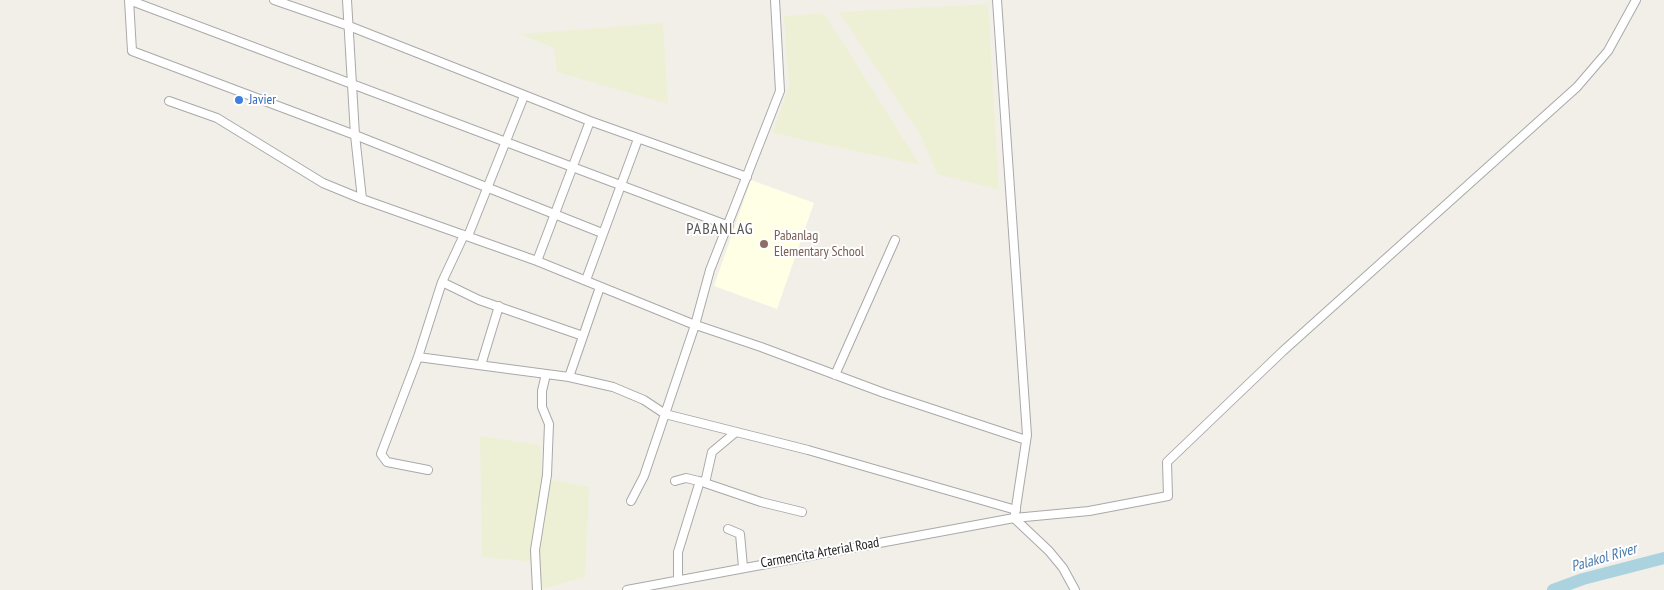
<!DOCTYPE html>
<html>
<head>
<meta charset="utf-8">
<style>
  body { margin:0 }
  canvas { display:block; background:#f2efe9 }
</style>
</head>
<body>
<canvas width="1664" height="590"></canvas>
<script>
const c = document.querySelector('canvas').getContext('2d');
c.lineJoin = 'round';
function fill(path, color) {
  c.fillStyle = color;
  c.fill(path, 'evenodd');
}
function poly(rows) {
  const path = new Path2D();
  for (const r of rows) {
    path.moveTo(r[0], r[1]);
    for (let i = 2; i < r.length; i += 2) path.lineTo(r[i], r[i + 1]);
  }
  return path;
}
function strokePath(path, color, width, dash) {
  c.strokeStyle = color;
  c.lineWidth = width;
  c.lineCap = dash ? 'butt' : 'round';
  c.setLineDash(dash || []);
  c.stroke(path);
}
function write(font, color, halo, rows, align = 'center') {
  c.font = font + ' "PT Sans Narrow",sans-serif';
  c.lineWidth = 4;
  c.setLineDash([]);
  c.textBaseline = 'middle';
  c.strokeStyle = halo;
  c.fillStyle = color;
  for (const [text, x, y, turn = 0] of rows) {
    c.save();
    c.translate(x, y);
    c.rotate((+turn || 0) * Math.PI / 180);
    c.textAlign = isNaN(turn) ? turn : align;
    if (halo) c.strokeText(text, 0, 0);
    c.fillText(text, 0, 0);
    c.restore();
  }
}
fill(poly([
  [751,180,814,203,777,309,714,286]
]), '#ffffe5');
fill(poly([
  [988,4,999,190,937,174,921,136,839,12],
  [824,13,920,165,773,133,789,86,784,16],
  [663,23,668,104,557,72,554,48,520,34],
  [480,436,540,445,542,478,589,487,585,577,539,590,537,562,482,557]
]), '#eef0d5');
strokePath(poly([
  [1553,590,1583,579,1664,558]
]), '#aad3df', 12);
const street = poly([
  [129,0,729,226],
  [129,0,132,51,355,135,602,233],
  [274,0,349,26,590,121,747,177],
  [347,0,355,135,362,199],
  [997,0,1027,435,1015,514],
  [169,101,217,118,323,183,362,199,537,261,690,323,761,347,884,393,1026,440],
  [468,236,524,96],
  [537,261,590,121],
  [586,280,638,139],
  [442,282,479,300,583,336],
  [418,357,569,377,613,387,644,400,665,414,808,450,1016,510],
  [481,365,499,306],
  [835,375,895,240],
  [569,377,600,287],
  [736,432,712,452,705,483,761,502,802,512],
  [428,470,387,462,381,454,418,357,442,282,464,235],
  [675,481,686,478,703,482],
  [631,501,644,476,665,414,695,325,710,270,780,91,775,0],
  [1014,518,1049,551,1063,568,1075,590],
  [728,529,740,534,743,567],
  [678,579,678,552,700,481],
  [537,590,535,550,547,475,549,424,542,407,542,391,546,374],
  [627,590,1014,518,1089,511,1168,496,1167,462,1283,351,1577,87,1608,51,1636,0]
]);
strokePath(street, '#a9a9a9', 10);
strokePath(street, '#fff', 8);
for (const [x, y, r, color] of [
  [239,100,5,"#3f7fe0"],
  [764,244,5,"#8d6e63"]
]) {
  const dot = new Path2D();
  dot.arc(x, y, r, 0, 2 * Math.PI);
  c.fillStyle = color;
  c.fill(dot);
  strokePath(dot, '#fff', 2);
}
write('14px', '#366cbe', '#fff', [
  ["Javier",249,100]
], 'left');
write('14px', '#785e54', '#fff', [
  ["Pabanlag",774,236],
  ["Elementary School",774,252]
], 'left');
write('14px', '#222', '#fff', [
  ["Carmencita Arterial Road",820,553,-10]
]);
write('italic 15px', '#4a7aab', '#fff', [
  ["Palakol River",1604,558,-16]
]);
c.letterSpacing = '1px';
write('16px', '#555', '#fff', [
  ["PABANLAG",720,229]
]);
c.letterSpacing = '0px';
</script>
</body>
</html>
